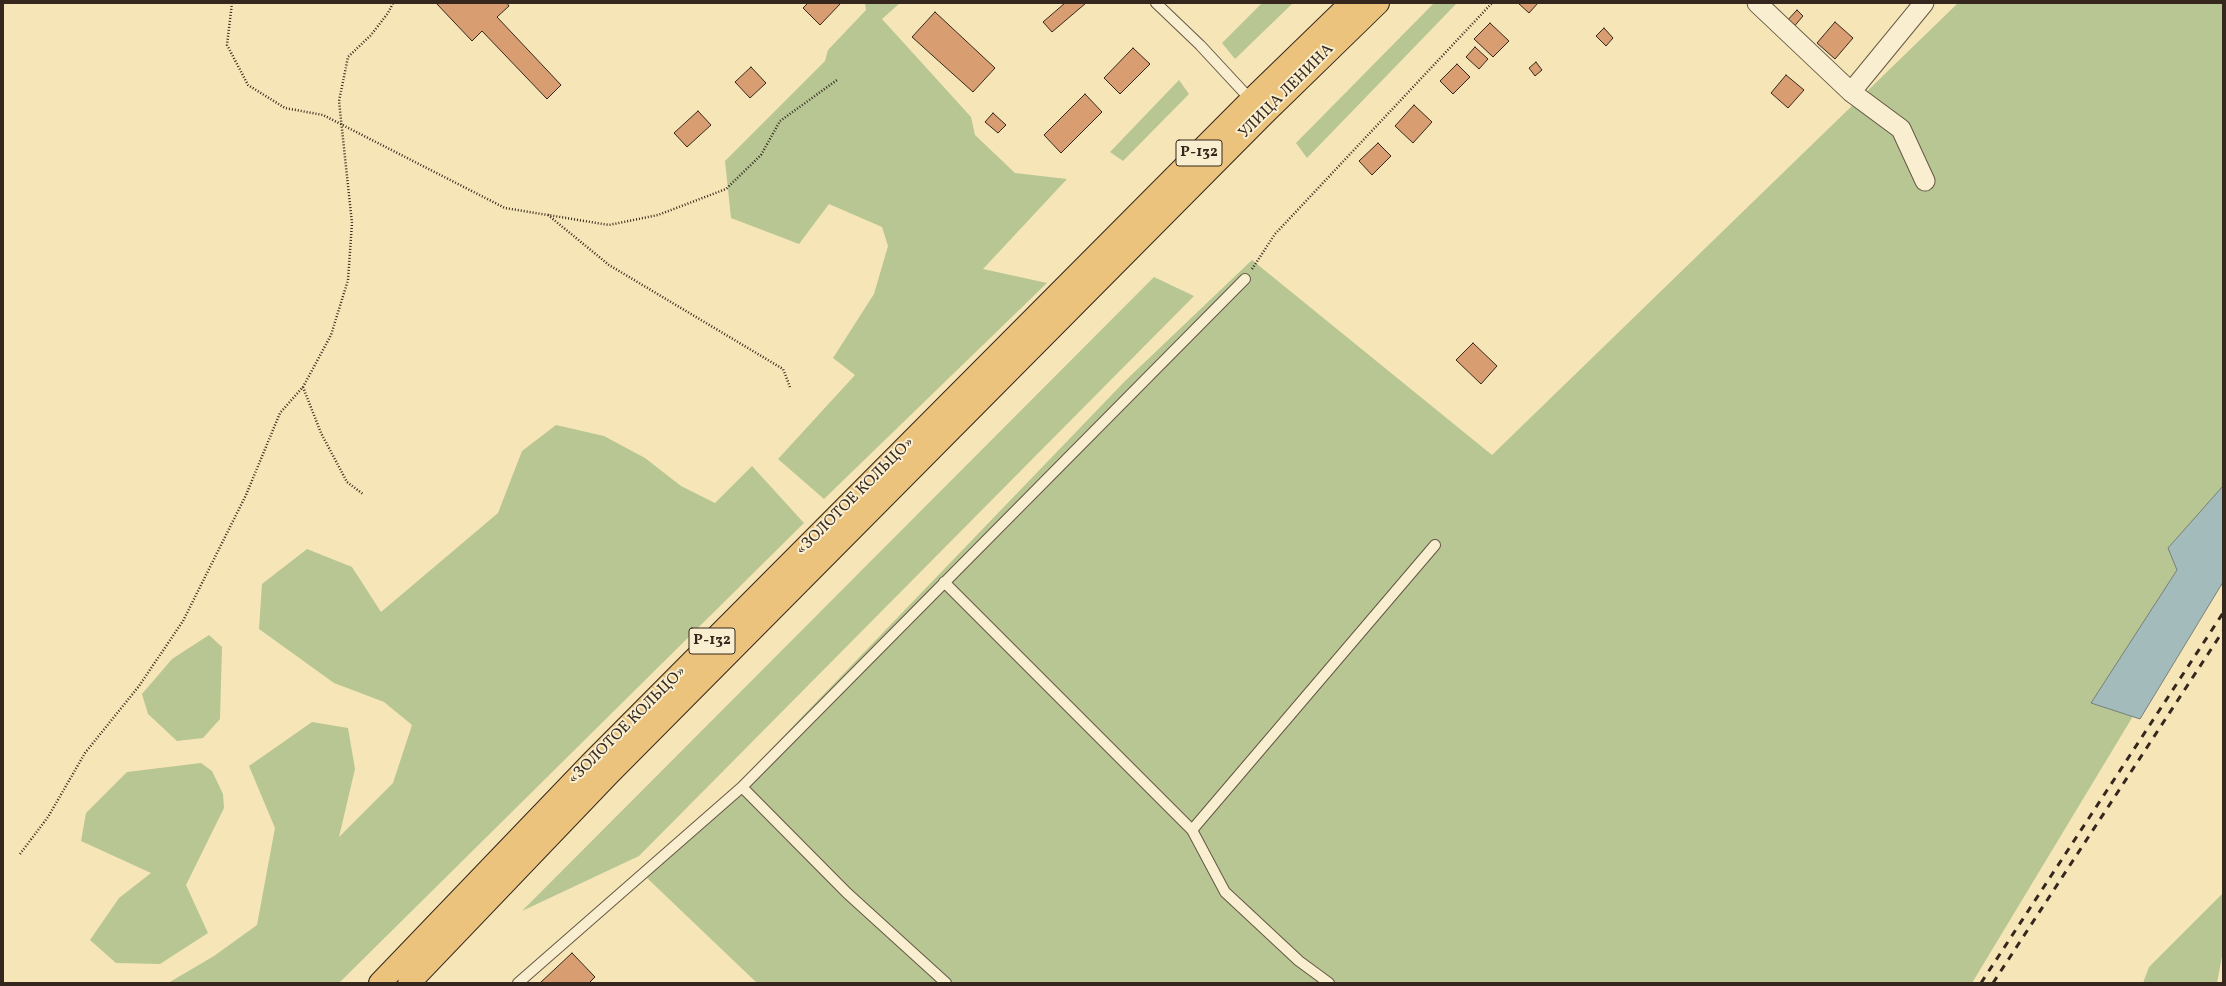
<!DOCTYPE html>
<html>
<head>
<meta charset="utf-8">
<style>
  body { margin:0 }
  #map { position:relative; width:2226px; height:986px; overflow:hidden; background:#f6e6b7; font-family:Vollkorn,serif }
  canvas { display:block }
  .frame { position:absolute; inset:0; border:4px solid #35271d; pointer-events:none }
</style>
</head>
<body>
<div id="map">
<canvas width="2226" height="986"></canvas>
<div class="frame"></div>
</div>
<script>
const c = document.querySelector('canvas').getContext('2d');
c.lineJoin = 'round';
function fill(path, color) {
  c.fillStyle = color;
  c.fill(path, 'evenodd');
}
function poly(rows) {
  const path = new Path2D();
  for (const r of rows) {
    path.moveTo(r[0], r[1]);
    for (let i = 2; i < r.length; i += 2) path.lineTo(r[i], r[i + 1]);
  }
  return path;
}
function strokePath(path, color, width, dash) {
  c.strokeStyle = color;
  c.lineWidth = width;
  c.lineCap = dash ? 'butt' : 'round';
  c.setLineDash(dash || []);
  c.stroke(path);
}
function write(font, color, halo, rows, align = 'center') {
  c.font = font + ' Vollkorn,serif';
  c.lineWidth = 4;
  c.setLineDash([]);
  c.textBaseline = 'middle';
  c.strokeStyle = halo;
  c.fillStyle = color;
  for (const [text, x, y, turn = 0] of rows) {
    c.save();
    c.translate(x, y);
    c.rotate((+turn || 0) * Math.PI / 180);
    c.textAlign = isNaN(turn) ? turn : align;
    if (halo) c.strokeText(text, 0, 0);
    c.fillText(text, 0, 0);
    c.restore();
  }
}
fill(poly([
  [865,3,900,3,882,19,971,117,975,135,1015,173,1067,179,983,269,1047,283,824,499,778,459,855,375,833,358,874,294,888,246,882,227,829,204,799,244,731,218,725,161,825,61,828,50,866,10],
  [1262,3,1293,3,1235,59,1222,43],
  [1434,3,1457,3,1307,158,1296,143],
  [1958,3,2223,3,2223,576,2188,625,1972,983,757,983,647,878,1125,381,1252,260,1492,455],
  [1179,80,1189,94,1123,161,1110,152],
  [1154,277,1194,296,639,856,522,911],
  [556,425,604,436,645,458,681,486,715,503,752,466,804,523,339,983,168,983,214,956,257,925,275,828,249,766,312,722,348,728,355,769,339,837,393,783,412,725,384,702,334,683,259,629,262,584,307,549,352,567,381,612,498,513,522,451],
  [209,635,222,647,220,719,203,738,177,741,148,714,142,694,172,659],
  [201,763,212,771,223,794,224,808,186,885,208,933,160,964,116,963,90,940,119,898,151,873,81,841,86,813,127,772],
  [2223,893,2223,951,2217,983,2143,983,2149,967]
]), '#b7c693');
const water = poly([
  [2223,486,2223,582,2140,719,2091,703,2177,570,2168,548,2223,486]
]);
fill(water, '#a3bcbb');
strokePath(water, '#77807c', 1);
const building = poly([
  [436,3,507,3,509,6,497,17,561,85,547,99,482,31,472,41,436,3],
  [808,3,841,3,820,25,803,8,808,3],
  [1065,3,1086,3,1052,32,1043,22,1065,3],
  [1518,3,1538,3,1529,13,1518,3],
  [1797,10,1803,16,1792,29,1785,23,1797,10],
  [935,12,995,68,973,92,912,37,935,12],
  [1835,22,1853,38,1835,59,1817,43,1835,22],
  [1490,23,1509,41,1493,57,1474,39,1490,23],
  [1604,28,1613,38,1606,46,1596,36,1604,28],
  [1475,47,1488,59,1479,69,1466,57,1475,47],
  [1133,48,1150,64,1120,94,1104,78,1133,48],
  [1536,62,1542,70,1535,76,1529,68,1536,62],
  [1457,64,1470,77,1453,94,1440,81,1457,64],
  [751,67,766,83,750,98,735,82,751,67],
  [1786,75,1804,90,1788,108,1771,93,1786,75],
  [1085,94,1102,112,1061,153,1044,135,1085,94],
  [1414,105,1432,122,1413,143,1395,126,1414,105],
  [698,111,711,125,687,147,674,133,698,111],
  [993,113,1006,125,998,133,985,122,993,113],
  [1378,143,1391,156,1372,175,1359,161,1378,143],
  [1473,343,1497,366,1481,384,1456,360,1473,343],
  [572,953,595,977,589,983,540,983,572,953]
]);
fill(building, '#d99d72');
strokePath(building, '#35271d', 1);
const service = poly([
  [1156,3,1200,45,1251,100],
  [944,582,1192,830,1435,545],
  [742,787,847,893,946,983],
  [1192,830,1225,892,1299,961,1329,983],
  [518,983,742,787,1245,279]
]);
const minor = poly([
  [1757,3,1851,92,1901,129,1925,181],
  [1851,92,1924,3]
]);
const trunk = poly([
  [380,983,593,761,1251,100,1351,3],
  [409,983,609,774,1264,114,1378,3]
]);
strokePath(service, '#655744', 12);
strokePath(minor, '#655744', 21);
strokePath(trunk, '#35271d', 24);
strokePath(poly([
  [232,3,227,45,248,85,285,108,323,115,505,208,609,225,658,215,726,189,761,155,780,121,837,80],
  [548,215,609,265,783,369,790,387],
  [1252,269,1275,234,1492,3],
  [303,387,321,433,347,482,363,494],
  [20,854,48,817,85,753,139,686,183,621,246,495,280,413,303,387,331,335,348,280,352,223,339,101,348,57,371,35,388,13,393,3]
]), '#35271d', 2.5, [1, 2]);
strokePath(service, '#f9efd0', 10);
strokePath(minor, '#f9efd0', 19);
strokePath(trunk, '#ebc37c', 22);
strokePath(poly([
  [1981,983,2223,613],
  [1993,983,2223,631]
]), '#35271d', 3, [7, 7]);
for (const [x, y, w] of [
  [1199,153,46],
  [712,641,46]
]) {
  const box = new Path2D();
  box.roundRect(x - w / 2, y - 13, w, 26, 3);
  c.fillStyle = '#f9efd0';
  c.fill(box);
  strokePath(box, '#35271d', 1);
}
write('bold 15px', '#35271d', null, [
  ["Р-132",1199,153],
  ["Р-132",712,641]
]);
write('16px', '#35271d', '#f9efd0', [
  ["УЛИЦА ЛЕНИНА",1287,92,-45],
  ["«ЗОЛОТОЕ КОЛЬЦО»",856,497,-45],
  ["«ЗОЛОТОЕ КОЛЬЦО»",628,726,-45]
]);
</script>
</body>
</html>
